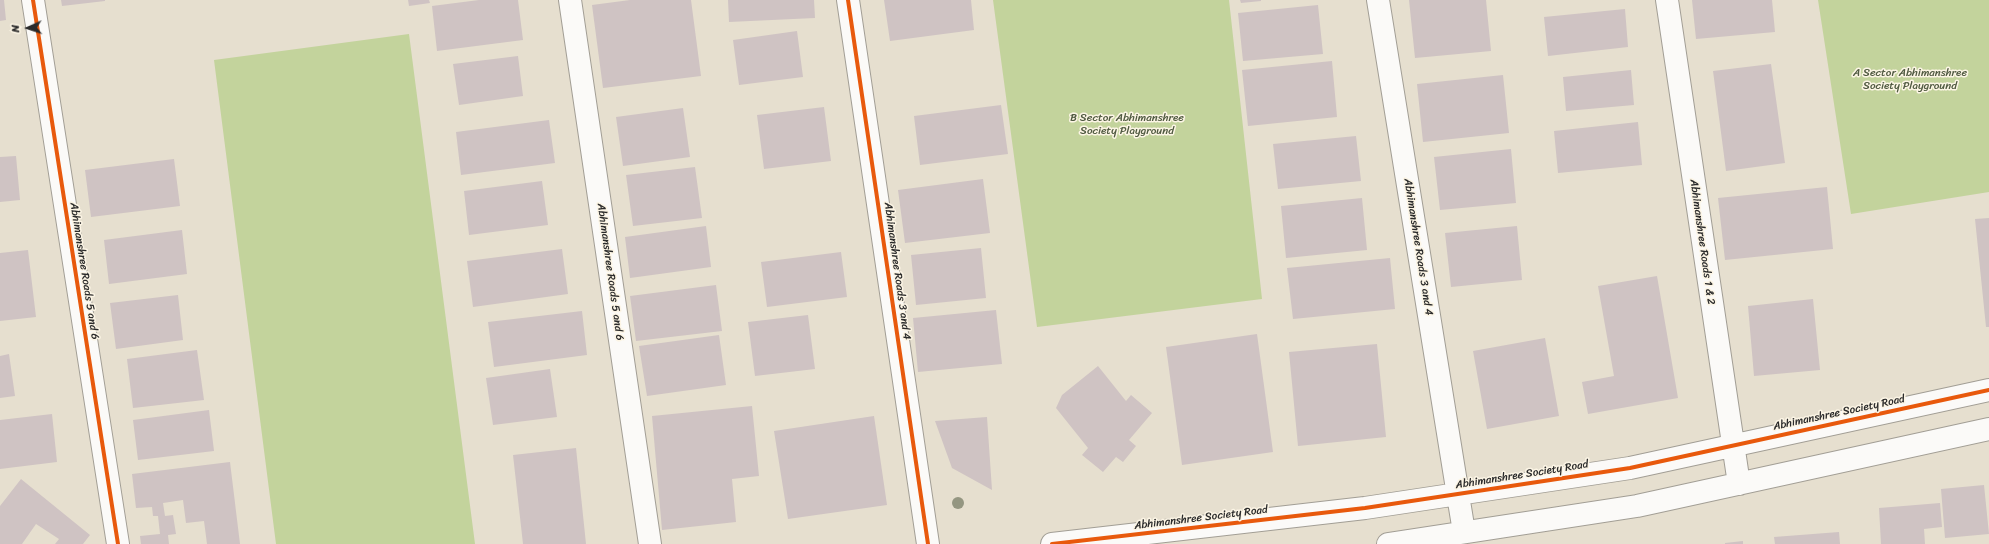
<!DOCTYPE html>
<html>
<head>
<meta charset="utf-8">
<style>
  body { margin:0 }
  #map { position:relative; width:1989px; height:544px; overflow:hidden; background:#e6dfcf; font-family:Sriracha,sans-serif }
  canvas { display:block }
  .north { position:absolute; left:8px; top:8px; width:40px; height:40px; -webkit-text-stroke:3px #fcf5e5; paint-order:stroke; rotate:267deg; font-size:11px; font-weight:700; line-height:16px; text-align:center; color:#2b2b2b }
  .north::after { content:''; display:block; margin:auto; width:14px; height:18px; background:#2b2b2b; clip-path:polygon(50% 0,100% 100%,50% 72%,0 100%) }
</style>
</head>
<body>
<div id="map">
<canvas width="1989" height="544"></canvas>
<div class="north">N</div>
</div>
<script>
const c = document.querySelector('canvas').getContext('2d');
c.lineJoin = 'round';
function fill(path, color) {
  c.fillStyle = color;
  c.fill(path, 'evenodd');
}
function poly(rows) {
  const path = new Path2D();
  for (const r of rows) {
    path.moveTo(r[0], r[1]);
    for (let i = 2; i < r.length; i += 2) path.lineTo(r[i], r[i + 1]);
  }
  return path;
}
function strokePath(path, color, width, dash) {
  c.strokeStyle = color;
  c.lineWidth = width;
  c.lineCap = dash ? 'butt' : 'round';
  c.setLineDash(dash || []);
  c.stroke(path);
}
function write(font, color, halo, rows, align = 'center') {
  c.font = font + ' Sriracha,sans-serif';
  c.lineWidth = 3;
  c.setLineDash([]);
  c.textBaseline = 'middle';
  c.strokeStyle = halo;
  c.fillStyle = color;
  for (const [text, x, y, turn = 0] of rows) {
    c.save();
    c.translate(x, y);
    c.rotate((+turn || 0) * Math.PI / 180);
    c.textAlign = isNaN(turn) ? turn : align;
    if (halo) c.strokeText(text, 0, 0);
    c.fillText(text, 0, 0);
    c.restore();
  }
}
fill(poly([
  [993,0,1229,0,1262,299,1037,327],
  [1818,0,1989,0,1989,192,1851,214],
  [409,34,475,544,276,544,214,60]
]), '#c3d39c');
fill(poly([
  [0,0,4,0,6,20,0,21],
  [61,0,105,0,105,1,62,6],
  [408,0,429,0,430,3,409,6],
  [479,0,518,0,523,40,437,51,432,6],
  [630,0,691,0,701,76,603,88,592,5],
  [728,0,814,0,815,18,729,22],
  [884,0,971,0,974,30,890,41],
  [1240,0,1261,0,1261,1,1241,3],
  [1409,0,1486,0,1491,51,1415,58],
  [1692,0,1772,0,1775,32,1696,39],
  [1318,5,1323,54,1243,61,1238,13],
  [1625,9,1628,47,1548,56,1544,17],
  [797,31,803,77,739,85,733,40],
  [518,56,523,96,459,105,453,64],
  [1332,61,1337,117,1248,126,1242,70],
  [1771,64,1785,163,1726,171,1713,71],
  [1631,70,1634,105,1566,111,1563,77],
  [1503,75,1509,133,1423,142,1417,84],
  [1001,105,1008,154,920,165,914,116],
  [824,107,831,161,764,169,757,115],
  [683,108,690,157,623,166,616,117],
  [549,120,555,163,461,175,456,132],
  [1638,122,1642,165,1558,173,1554,131],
  [1356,136,1361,181,1278,189,1273,144],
  [1511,149,1516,203,1440,210,1434,157],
  [16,156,20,200,0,202,0,157],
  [174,159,180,206,91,217,85,170],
  [695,167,702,218,633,226,626,175],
  [983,179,990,233,905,243,898,190],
  [542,181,548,225,469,235,464,191],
  [1827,187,1833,249,1725,260,1718,198],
  [1362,198,1367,250,1286,258,1281,206],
  [1989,218,1989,327,1986,327,1975,219],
  [706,226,711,267,630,278,625,237],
  [1517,226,1522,280,1451,287,1445,233],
  [182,230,187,274,109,284,104,240],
  [981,248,986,298,916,305,911,255],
  [562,249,568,294,473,307,467,261],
  [28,250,36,317,0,321,0,253],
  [841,252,847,297,767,307,761,262],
  [1390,258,1395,309,1293,319,1287,268],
  [1657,276,1678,398,1588,414,1582,382,1614,376,1598,286],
  [716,285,722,331,636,341,630,296],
  [178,295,183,340,116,349,110,303],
  [1813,299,1820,370,1754,376,1748,306],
  [996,310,1002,364,918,372,913,318],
  [582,311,587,355,494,367,488,322],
  [808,315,815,369,755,376,748,322],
  [1257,334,1273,452,1182,465,1166,347],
  [719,335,726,385,647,396,639,346],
  [1545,338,1559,416,1487,429,1473,351],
  [1377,344,1386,437,1298,446,1289,352],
  [197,350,204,400,133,408,127,359],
  [9,354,15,396,0,398,0,356],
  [1098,366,1126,401,1131,395,1152,413,1129,440,1136,446,1123,462,1116,457,1103,472,1082,455,1088,448,1056,408,1062,395],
  [550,369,557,417,493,425,486,378],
  [752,406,759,476,732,479,736,522,662,530,652,416],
  [209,410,214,451,138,460,133,420],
  [52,414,57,462,0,469,0,420],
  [874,416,887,505,788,519,774,431],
  [987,417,992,490,952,468,935,421],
  [576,448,586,544,523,544,513,455],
  [230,462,240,544,207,544,204,521,186,523,183,500,163,503,165,516,173,515,176,534,168,535,169,544,141,544,140,536,160,534,158,516,153,516,152,507,136,508,132,474],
  [21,479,90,535,83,544,55,544,59,539,36,524,22,544,0,544,0,506],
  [1984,485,1989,534,1945,538,1941,489],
  [1940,503,1942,527,1924,529,1925,544,1881,544,1879,508],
  [1839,532,1840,544,1775,544,1774,537],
  [1743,541,1743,544,1725,544,1725,543]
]), '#cfc3c3');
const minor = poly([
  [33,0,118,544],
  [570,0,650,544],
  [848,0,928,544],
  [1378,0,1464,532],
  [1667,0,1739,484],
  [1052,544,1365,508,1630,468,1989,390],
  [1388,544,1637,506,1989,429]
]);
strokePath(minor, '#a29e95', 24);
strokePath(minor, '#fbfaf8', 22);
strokePath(poly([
  [33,0,118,544],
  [848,0,928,544],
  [1052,544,1365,508,1630,468,1989,390]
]), '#e8590c', 4);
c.fillStyle = '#949681';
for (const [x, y] of [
  [958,503]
]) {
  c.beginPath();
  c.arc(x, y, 6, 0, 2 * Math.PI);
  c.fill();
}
write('11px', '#505a41', '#fcf5e5', [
  ["A Sector Abhimanshree",1910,73],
  ["Society Playground",1910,86],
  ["B Sector Abhimanshree",1127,118],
  ["Society Playground",1127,131]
]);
write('11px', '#2b2b2b', '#fcf5e5', [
  ["Abhimanshree Roads 1 & 2",1702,242,82],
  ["Abhimanshree Roads 3 and 4",1418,247,81],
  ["Abhimanshree Roads 5 and 6",84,271,81],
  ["Abhimanshree Roads 3 and 4",897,271,82],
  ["Abhimanshree Roads 5 and 6",610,272,82],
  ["Abhimanshree Society Road",1839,413,-12],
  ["Abhimanshree Society Road",1522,475,-9],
  ["Abhimanshree Society Road",1201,518,-7]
]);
</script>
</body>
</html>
